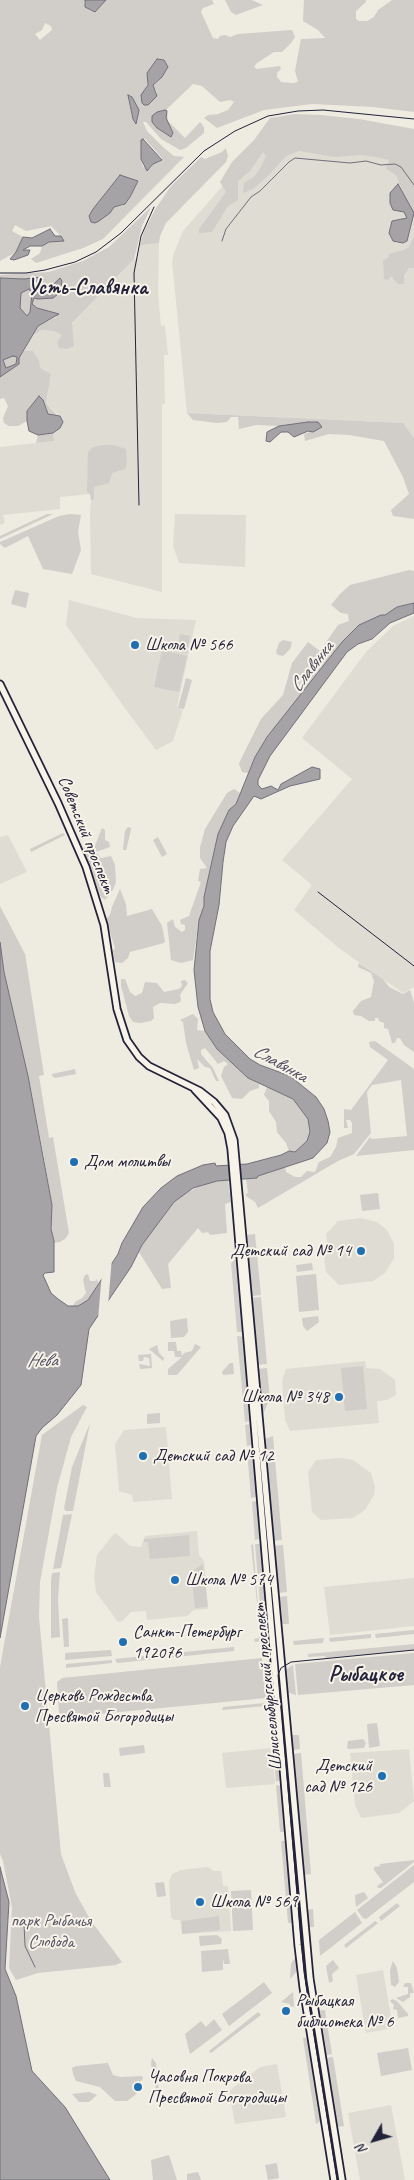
<!DOCTYPE html>
<html>
<head>
<meta charset="utf-8">
<style>
  body { margin:0 }
  #map { position:relative; width:414px; height:2180px; overflow:hidden; background:#eeebe1; font-family:Caveat,sans-serif }
  canvas { display:block }
  .north { position:absolute; left:349px; top:2115px; width:50px; height:50px; -webkit-text-stroke:4px #f7f3e8; paint-order:stroke; rotate:232deg; font-size:14px; font-weight:700; line-height:20px; text-align:center; color:#22223b }
  .north::after { content:''; display:block; margin:auto; width:18px; height:22px; background:#22223b; clip-path:polygon(50% 0,100% 100%,50% 72%,0 100%) }
</style>
</head>
<body>
<div id="map">
<canvas width="414" height="2180"></canvas>
<div class="north">N</div>
</div>
<script>
const c = document.querySelector('canvas').getContext('2d');
c.lineJoin = 'round';
function fill(path, color) {
  c.fillStyle = color;
  c.fill(path, 'evenodd');
}
function poly(rows) {
  const path = new Path2D();
  for (const r of rows) {
    path.moveTo(r[0], r[1]);
    for (let i = 2; i < r.length; i += 2) path.lineTo(r[i], r[i + 1]);
  }
  return path;
}
function strokePath(path, color, width, dash) {
  c.strokeStyle = color;
  c.lineWidth = width;
  c.lineCap = dash ? 'butt' : 'round';
  c.setLineDash(dash || []);
  c.stroke(path);
}
function write(font, color, halo, rows, align = 'center') {
  c.font = font + ' Caveat,sans-serif';
  c.lineWidth = 4;
  c.setLineDash([]);
  c.textBaseline = 'middle';
  c.strokeStyle = halo;
  c.fillStyle = color;
  for (const [text, x, y, turn = 0] of rows) {
    c.save();
    c.translate(x, y);
    c.rotate((+turn || 0) * Math.PI / 180);
    c.textAlign = isNaN(turn) ? turn : align;
    if (halo) c.strokeText(text, 0, 0);
    c.fillText(text, 0, 0);
    c.restore();
  }
}
fill(poly([
  [279,122,414,140,414,438,403,423,187,413,172,261,174,253,183,231],
  [159,243,158,293,161,326,165,326,168,355,164,355,165,404,162,404,162,592,91,574,90,512,91,500,94,498,90,494,60,497,60,509,3,515,5,523,0,525,0,447,54,441,53,433,57,431,60,416,46,403,51,374,40,369,39,360,33,351,24,351,30,337,42,330,53,331,62,335,59,348,72,323,134,259,137,260,139,248,142,245],
  [175,514,246,515,245,567,179,563,173,546],
  [69,600,137,618,196,620,177,707,183,710,173,741,156,750,127,711,66,625],
  [414,616,414,987,403,993,340,949,294,910,312,885,282,860,352,779,302,738,366,652,393,626],
  [8,835,27,872,0,884,0,837],
  [360,1218,377,1222,387,1230,394,1244,394,1258,385,1273,373,1281,339,1285,326,1272,324,1256,328,1252,326,1234,338,1221],
  [365,1361,366,1368,380,1369,395,1380,396,1395,387,1400,377,1401,379,1423,290,1431,285,1420,282,1381,286,1369],
  [166,1427,172,1499,133,1502,132,1495,119,1491,115,1444,124,1430],
  [342,1458,353,1460,371,1473,375,1487,374,1495,365,1510,353,1518,321,1520,312,1512,308,1472,316,1460],
  [197,1531,199,1555,204,1561,208,1609,194,1610,187,1616,147,1620,146,1611,131,1612,122,1621,118,1622,96,1592,94,1577,97,1555,113,1535,116,1533,130,1546,141,1547,145,1536],
  [414,1578,414,1626,330,1635,324,1587],
  [272,1748,275,1784,226,1788,222,1753],
  [409,1749,414,1801,399,1813,361,1818,355,1805,350,1753],
  [208,1867,214,1871,221,1871,223,1886,228,1886,231,1931,182,1934,180,1920,174,1920,171,1917,169,1882,172,1874,181,1870],
  [383,1970,393,2028,366,2033,356,1975],
  [277,2064,286,2117,235,2124,229,2091,260,2067],
  [391,2105,405,2180,360,2180,348,2113]
]), '#dfdcd4');
fill(poly([
  [0,0,85,0,84,3,91,11,94,11,106,0,212,0,214,4,203,8,201,12,213,38,218,39,220,36,225,35,230,37,238,34,292,30,295,37,291,43,282,52,274,52,257,63,254,67,257,69,280,66,281,69,277,73,277,77,281,82,293,83,298,82,295,71,301,39,325,38,318,30,303,21,304,0,366,0,366,2,356,11,356,19,359,21,367,21,374,17,378,10,392,0,414,0,414,112,373,107,312,104,264,110,217,128,204,118,208,115,218,114,228,110,234,102,230,100,220,102,202,86,193,84,167,109,168,121,185,138,200,122,204,127,204,133,186,148,180,150,161,139,146,122,143,122,147,131,164,148,174,156,184,157,103,239,83,248,36,263,31,259,40,253,42,246,61,236,51,226,26,231,15,225,12,231,23,237,16,252,0,261],
  [45,23,51,26,52,30,40,40,35,34,42,30],
  [157,59,164,60,167,67,162,77,153,85,157,92,154,98,151,102,142,103,152,66],
  [128,95,131,96,138,114,137,121,133,119],
  [165,110,167,111,166,118,173,133,171,136,157,128,152,119,157,112],
  [145,139,162,158,159,162,153,164,150,169,143,167,141,159,141,140],
  [118,177,133,190,128,201,122,206,114,207,112,210,93,209],
  [225,0,252,0,263,5,236,15,231,12],
  [295,114,321,115,359,119,414,129,414,213,407,202,396,175,386,169,389,160,376,157,361,155,336,157,299,151,286,156,269,175,253,189,243,193,244,183,254,177,261,167,266,156,263,152,250,171,238,181,238,200,228,206,212,232,199,233,199,229,226,192,220,182,232,162,254,140,270,118],
  [226,148,228,156,226,162,166,223,160,236,159,243,142,245,139,248,144,231,156,208,171,186,201,157,205,159,222,152],
  [151,207,142,226,134,259,72,323,74,346,67,349,59,348,57,342,62,335,53,331,42,330,30,337,39,325,57,317,37,308,32,304,34,297,53,298,55,280,53,285,43,294,35,292,44,279,42,277,24,279,0,278,0,275,49,272,83,261,109,247],
  [414,236,414,268,409,268,404,275,404,284,398,284,391,276,388,280,384,279,383,260,388,258,389,254,404,250,409,247],
  [29,289,32,294,30,312,27,316,20,308,21,293],
  [24,351,33,351,39,360,40,368,51,374,46,403,57,415,48,414,43,400,39,396,29,409,27,421,18,426,9,426,4,423,3,418,8,406,4,398,0,399,0,377,19,364,19,358],
  [13,355,17,357,16,364,6,368,3,360],
  [187,413,403,423,414,438,414,519,393,516,391,510,409,494,403,477,384,441,349,435,329,434,305,441,304,434,319,429,308,422,279,426,256,425,239,429,238,417,231,417,227,422,217,423,193,420],
  [53,433,54,441,36,443,38,435],
  [104,445,113,445,126,449,127,463,125,469,112,473,109,483,94,487,94,499,91,500,90,494,87,491,88,452,93,447],
  [47,514,53,514,0,539,0,536],
  [70,514,81,515,78,532,81,550,72,574,43,569,28,536,5,548,0,544,0,542,59,516],
  [409,570,414,571,414,603,397,607,384,615,369,621,342,642,267,737,255,757,248,773,242,772,239,764,241,759,261,719,283,695,292,663,308,642,320,651,338,625,349,621,348,614,341,613,331,605,340,594,350,585],
  [15,590,29,593,26,608,11,604],
  [180,634,190,636,187,653,177,651],
  [283,640,292,642,290,649,283,656,278,655,276,652,279,643],
  [162,650,187,656,179,692,154,687],
  [186,678,192,680,184,709,178,708],
  [234,789,240,793,236,804,229,810,218,835,204,897,204,906,199,920,193,960,181,963,171,960,167,923,173,919,175,927,182,932,185,930,185,925,181,924,180,920,189,916,201,882,198,881,200,869,207,868,200,858,200,847,205,829,227,793],
  [128,827,131,828,131,830,126,850,123,850,125,831],
  [102,828,105,830,105,840,109,842,110,847,96,852,101,858,111,856,115,865,116,882,113,890,105,900,100,896,83,849,86,845,90,850,94,848],
  [63,833,65,835,31,852,30,849],
  [158,837,167,854,162,857,153,840],
  [120,889,126,904,127,916,152,909,162,926,165,941,164,943,130,952,128,958,122,963,115,962,113,951,115,948,106,919,110,915,112,907],
  [0,906,25,954,44,1075,39,1076,49,1138,53,1137,69,1233,65,1239,60,1242,54,1243,51,1229,52,1205,43,1152,28,1076,4,972,0,942],
  [359,963,383,979,389,987,403,994,410,990,414,1003,414,1052,404,1045,400,1038,397,1038,395,1043,392,1043,388,1029,384,1028,384,1023,379,1021,378,1018,375,1018,375,1021,369,1021,361,1016,354,1015,353,1011,361,1001,371,997,374,981,371,973,358,967],
  [121,979,125,979,130,992,135,996,142,993,145,982,157,983,164,992,179,989,182,986,181,981,185,980,188,983,180,995,181,1000,180,1002,175,1004,160,1003,153,1007,154,1018,151,1021,141,1023,133,1022,129,1016,121,986],
  [193,1014,198,1019,197,1030,205,1031,217,1049,248,1078,259,1084,259,1088,250,1091,242,1099,232,1098,221,1076,224,1067,228,1064,224,1061,218,1064,205,1048,201,1050,201,1054,213,1068,219,1081,216,1081,210,1068,205,1067,197,1059,199,1068,194,1070,186,1043,183,1022,180,1020],
  [375,1041,414,1069,414,1150,356,1156,370,1137,372,1139,407,1136,401,1080,372,1085,367,1092,371,1133,354,1154,338,1161,258,1208,255,1202,246,1196,246,1194,248,1193,246,1179,257,1178,258,1176,285,1167,286,1172,295,1177,301,1177,307,1171,315,1172,319,1162,330,1157,336,1147,338,1138,352,1133,352,1123,350,1120,346,1120,348,1128,344,1128,344,1109,351,1110,388,1060,370,1047,369,1042],
  [75,1069,76,1074,55,1078,52,1076,52,1074],
  [267,1087,293,1099,308,1119,310,1132,307,1141,295,1152,289,1151,286,1143,277,1132,276,1122,269,1111,269,1101,264,1095],
  [228,1180,231,1202,225,1204,227,1233,210,1235,208,1232,202,1233,198,1228,168,1264,171,1288,162,1289,139,1252,142,1245,174,1202,182,1195,206,1183],
  [378,1193,380,1209,362,1211,360,1195],
  [255,1234,261,1295,252,1296,246,1235],
  [238,1257,244,1332,237,1332,231,1263],
  [312,1263,313,1270,297,1272,296,1265],
  [88,1274,90,1281,95,1281,97,1279,98,1283,88,1300,79,1306,73,1307,75,1302,82,1298,86,1293,83,1280,85,1275],
  [316,1274,319,1310,299,1312,296,1276],
  [261,1297,267,1364,257,1365,251,1298],
  [318,1316,319,1322,307,1331,303,1326,302,1318],
  [187,1318,188,1332,184,1337,171,1338,170,1321],
  [237,1336,245,1337,252,1421,245,1422],
  [168,1342,176,1342,177,1351,181,1351,182,1356,184,1353,192,1351,195,1344,201,1347,177,1375,168,1375,168,1369,182,1357,175,1357,174,1351,168,1351],
  [157,1345,159,1353,164,1358,163,1361,149,1349],
  [151,1354,152,1368,140,1369,139,1364,150,1366,149,1358,144,1357,143,1361,139,1361,138,1355],
  [230,1363,233,1363,234,1374,223,1375,222,1372],
  [363,1366,367,1409,345,1411,341,1368],
  [267,1368,270,1399,263,1414,263,1410,261,1410,257,1369],
  [83,1405,87,1407,71,1437,57,1488,40,1582,39,1617,61,1854,75,1892,91,1921,122,1962,116,1965,38,1973,16,1980,9,1968,12,1907,3,1861,0,1854,0,1667,42,1435],
  [160,1413,160,1423,147,1424,147,1414],
  [90,1423,73,1511,66,1511,64,1509,72,1467],
  [251,1424,254,1444,247,1446,245,1425],
  [273,1436,282,1540,272,1541,263,1440],
  [253,1449,259,1496,251,1498,247,1450],
  [256,1501,259,1503,262,1538,255,1540,252,1502],
  [72,1514,61,1568,53,1569,63,1515],
  [189,1535,190,1556,150,1559,148,1542,144,1542,144,1539],
  [253,1544,261,1641,255,1642,254,1639,259,1638,260,1630,251,1545],
  [255,1544,263,1544,271,1640,263,1640],
  [283,1545,287,1592,278,1593,272,1546],
  [203,1564,208,1607,195,1608,191,1572],
  [60,1572,58,1599,60,1637,51,1638,51,1581,52,1573],
  [287,1596,289,1624,282,1624,281,1604,277,1604,277,1597],
  [68,1618,69,1647,64,1647,62,1619],
  [414,1630,414,1634,376,1638,375,1634],
  [371,1634,371,1638,330,1642,329,1638],
  [324,1638,323,1643,294,1645,293,1641],
  [414,1644,414,1650,326,1658,325,1656,308,1657,308,1654],
  [234,1647,234,1651,117,1663,115,1659],
  [111,1650,112,1656,65,1660,65,1653],
  [414,1653,414,1685,298,1695,295,1664],
  [262,1658,266,1698,68,1717,59,1713,57,1682,62,1678],
  [112,1660,112,1663,66,1668,66,1664],
  [265,1664,271,1664,273,1694,268,1698],
  [293,1665,296,1695,287,1692,285,1670],
  [265,1703,265,1706,222,1710,223,1707],
  [377,1723,380,1746,369,1748,367,1724],
  [291,1735,299,1735,300,1749,292,1750],
  [363,1739,366,1743,364,1748,349,1749,347,1748,348,1741],
  [144,1745,145,1753,120,1756,119,1748],
  [301,1753,311,1874,303,1875,293,1754],
  [274,1758,279,1760,281,1779,278,1781,276,1782],
  [103,1773,109,1773,111,1787,104,1787],
  [276,1785,281,1786,285,1831,284,1832,280,1832],
  [281,1841,286,1841,293,1923,288,1923],
  [414,1860,414,1862,381,1888,378,1888,377,1886,383,1882,374,1870,374,1867,380,1866,380,1864],
  [414,1865,414,1882,366,1919,363,1918,357,1910],
  [164,1882,166,1896,157,1897,155,1883],
  [251,1890,253,1930,233,1931,231,1891],
  [364,1892,368,1898,356,1907,355,1895],
  [397,1903,400,1906,381,1921,379,1917],
  [313,1909,314,1927,308,1927,307,1910],
  [355,1912,362,1923,320,1956,319,1940],
  [219,1916,220,1930,182,1934,182,1921],
  [375,1921,378,1923,346,1948,344,1945],
  [217,1935,222,1939,221,1944,200,1946,199,1936],
  [228,1949,230,1964,224,1964,223,1958,223,1970,202,1972,201,1951],
  [296,1956,297,1971,290,1979,291,1964],
  [333,1960,339,1968,332,1974,333,1981,329,1983,326,1966],
  [393,1961,397,1968,399,1982,395,1987,391,1985,390,1970],
  [264,1982,272,1993,229,2026,222,2014],
  [405,1983,411,1983,414,1993,410,1993,410,1997,403,2002,396,1998,408,1994,408,1987,403,1987],
  [293,1992,294,2007,290,2006,290,2004,281,2002],
  [392,1999,397,2001,408,2014,408,2016,398,2018,397,2010,393,2009,394,2005,390,2001],
  [325,2010,332,2054,326,2055,324,2055,317,2011],
  [258,2012,261,2015,211,2053,209,2051],
  [214,2019,222,2030,190,2054,185,2034,201,2021,206,2027],
  [308,2037,321,2121,316,2124,303,2038],
  [408,2048,412,2070,381,2076,377,2053],
  [333,2057,344,2126,338,2127,336,2125,326,2058],
  [152,2058,156,2063,159,2094,157,2094,151,2064],
  [108,2063,113,2075,120,2077,142,2076,143,2079,140,2082,132,2084,137,2093,135,2095,127,2101,115,2101,100,2087,76,2081,73,2074,72,2068,76,2066],
  [89,2092,97,2095,89,2102,79,2102,72,2094],
  [169,2155,177,2180,153,2180,151,2160],
  [277,2163,279,2178,268,2180,265,2165],
  [198,2172,201,2180,187,2180,187,2174]
]), '#d1cdc9');
const water = poly([
  [85,0,106,0,95,12,85,7,85,0],
  [157,59,164,60,168,67,162,77,153,85,157,96,148,105,144,105,142,103,141,95,148,85,147,73,157,59],
  [128,95,132,97,139,110,136,124,133,119,128,95],
  [165,110,167,111,166,118,173,133,171,137,157,128,152,122,152,116,157,112,165,110],
  [143,139,162,160,153,164,147,171,141,159,141,140,143,139],
  [120,175,138,181,130,197,125,204,114,207,110,213,99,221,95,223,91,222,89,216,93,209,120,175],
  [398,184,414,213,407,241,403,243,393,241,389,233,392,221,407,218,404,212,393,210,390,203,390,193,398,184],
  [50,229,55,236,61,236,64,241,49,242,42,246,30,246,23,250,30,250,28,255,14,260,10,259,16,252,23,237,32,238,50,229],
  [42,277,44,279,35,292,43,294,60,278,62,281,61,288,58,294,53,298,38,299,34,298,32,304,37,308,59,314,38,326,19,358,19,364,0,377,0,278,24,279,42,277],
  [29,289,32,294,30,312,27,316,20,308,21,293,29,289],
  [13,356,17,357,16,364,6,368,3,360,13,356],
  [39,396,43,400,48,414,60,416,63,422,60,428,53,433,38,435,29,431,27,421,27,411,39,396],
  [308,422,318,422,322,427,313,432,308,431,294,437,288,432,281,432,270,442,266,441,267,432,279,426,308,422],
  [414,603,414,613,390,623,372,639,358,644,347,652,270,756,258,780,258,785,262,789,271,786,278,790,281,784,312,767,320,769,320,779,290,786,261,799,254,796,233,826,226,842,223,862,219,905,210,951,210,999,213,1012,225,1034,250,1059,260,1065,290,1076,316,1097,324,1109,328,1121,330,1132,327,1143,313,1158,258,1176,257,1178,217,1181,193,1188,174,1202,142,1245,131,1267,89,1329,81,1385,57,1415,42,1428,36,1436,0,1638,0,942,4,972,28,1076,52,1205,51,1229,54,1241,54,1272,45,1273,43,1275,51,1293,58,1299,68,1306,78,1306,88,1300,118,1254,122,1243,143,1207,161,1188,177,1176,203,1165,215,1163,216,1166,247,1164,281,1155,289,1151,295,1152,307,1141,310,1132,308,1119,293,1099,248,1078,217,1049,205,1031,198,1007,194,970,199,920,204,906,204,897,218,834,229,810,236,804,255,757,267,737,342,642,359,625,381,615,385,615,397,607,414,603],
  [0,1867,9,1902,5,1969,16,1996,32,2071,65,2107,110,2180,0,2180,0,1867]
]);
fill(water, '#a6a3a6');
strokePath(water, '#716f7b', 1);
fill(poly([
  [112,1257,108,1306,98,1319,102,1272]
]), '#eeebe1');
strokePath(poly([
  [222,241,226,229,251,197,260,191,289,162,295,158,350,163,366,161,381,165,395,164,401,167,414,185],
  [24,1923,25,1946,35,1967]
]), '#716f7b', 1);
const major = poly([
  [0,684,58,803,86,867,104,925,117,1009,127,1040,139,1057,149,1066,200,1091,214,1102,225,1115,234,1140,310,1979,342,2180],
  [195,1090,221,1118,228,1133,231,1149,298,1945,303,1987,334,2180]
]);
strokePath(major, '#22223b', 9);
strokePath(major, '#f7f3e8', 5.5);
strokePath(poly([
  [337,2180,304,1972,278,1675,281,1668,291,1662,414,1650]
]), '#22223b', 1);
strokePath(poly([
  [0,273,26,273,45,270,75,262,96,252,121,233,204,151,235,131,268,116,298,111,323,110,414,119],
  [139,505,134,273,141,236,154,207],
  [318,892,414,966]
]), '#22223b', 1);
for (const [x, y, r, color] of [
  [135,645,5,"#1f6fb2"],
  [74,1162,5,"#1f6fb2"],
  [361,1251,5,"#1f6fb2"],
  [339,1397,5,"#1f6fb2"],
  [143,1456,5,"#1f6fb2"],
  [175,1580,5,"#1f6fb2"],
  [123,1642,5,"#1f6fb2"],
  [25,1706,5,"#1f6fb2"],
  [382,1776,5,"#1f6fb2"],
  [200,1902,5,"#1f6fb2"],
  [286,2011,5,"#1f6fb2"],
  [138,2087,5,"#1f6fb2"]
]) {
  const dot = new Path2D();
  dot.arc(x, y, r, 0, 2 * Math.PI);
  c.fillStyle = color;
  c.fill(dot);
  strokePath(dot, '#f7f3e8', 2);
}
write('18px', '#22223b', '#f7f3e8', [
  ["Школа № 566",145,645],
  ["Дом молитвы",84,1162],
  ["Детский сад № 14",351,1251,"right"],
  ["Школа № 348",329,1397,"right"],
  ["Детский сад № 12",153,1456],
  ["Школа № 574",185,1580],
  ["Санкт-Петербург",133,1632],
  ["192076",133,1653],
  ["Церковь Рождества",35,1696],
  ["Пресвятой Богородицы",35,1717],
  ["Детский",372,1766,"right"],
  ["сад № 126",372,1787,"right"],
  ["Школа № 569",210,1902],
  ["Рыбацкая",296,2001],
  ["библиотека № 6",296,2022],
  ["Часовня Покрова",148,2077],
  ["Пресвятой Богородицы",148,2098]
], 'left');
write('18px', '#22223b', '#f7f3e8', [
  ["Советский проспект",86,835,68],
  ["Шлиссельбургский проспект",268,1687,-96]
]);
write('18px', '#575566', '#f7f3e8', [
  ["парк Рыбачья",51,1921],
  ["Слобода",51,1942]
]);
write('italic 19px', '#504f60', '#f7f3e8', [
  ["Славянка",312,667,-52],
  ["Славянка",280,1064,29],
  ["Нева",42,1361]
]);
write('bold 22px', '#22223b', '#f7f3e8', [
  ["Усть-Славянка",87,288],
  ["Рыбацкое",366,1675]
]);
</script>
</body>
</html>
